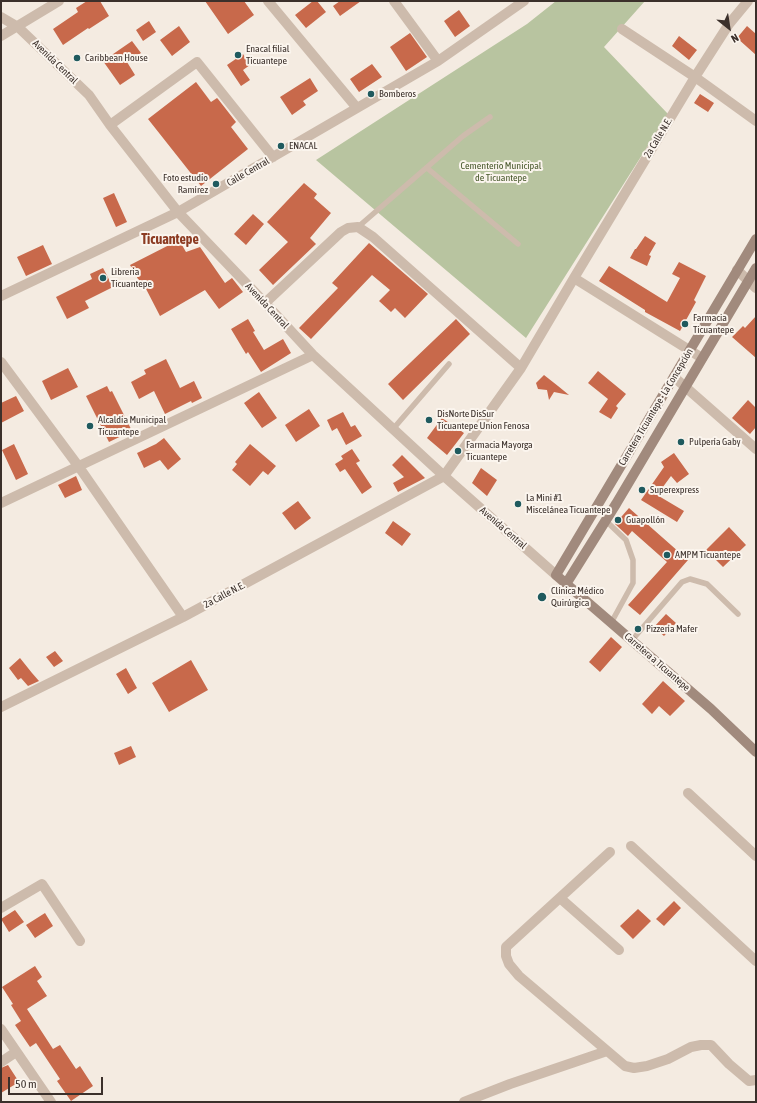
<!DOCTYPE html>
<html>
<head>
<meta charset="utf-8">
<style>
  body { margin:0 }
  #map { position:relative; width:757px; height:1103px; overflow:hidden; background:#f4ebe1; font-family:"Asap Condensed",sans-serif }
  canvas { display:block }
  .frame { position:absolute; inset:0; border:2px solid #3b302b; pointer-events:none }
  .north { position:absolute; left:709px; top:8px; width:40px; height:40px; -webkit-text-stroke:3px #fbf5ee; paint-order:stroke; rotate:150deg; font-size:11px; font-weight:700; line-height:16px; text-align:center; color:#3b302b }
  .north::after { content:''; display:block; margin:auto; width:14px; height:18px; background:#3b302b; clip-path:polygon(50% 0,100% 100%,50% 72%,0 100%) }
  .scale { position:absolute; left:8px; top:1077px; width:95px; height:18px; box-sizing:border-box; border:2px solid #3b302b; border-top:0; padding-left:5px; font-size:12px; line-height:14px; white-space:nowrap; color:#3b302b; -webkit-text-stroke:3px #fbf5ee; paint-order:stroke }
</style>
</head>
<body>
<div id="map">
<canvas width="757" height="1103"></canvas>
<div class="frame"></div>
<div class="north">N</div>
<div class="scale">50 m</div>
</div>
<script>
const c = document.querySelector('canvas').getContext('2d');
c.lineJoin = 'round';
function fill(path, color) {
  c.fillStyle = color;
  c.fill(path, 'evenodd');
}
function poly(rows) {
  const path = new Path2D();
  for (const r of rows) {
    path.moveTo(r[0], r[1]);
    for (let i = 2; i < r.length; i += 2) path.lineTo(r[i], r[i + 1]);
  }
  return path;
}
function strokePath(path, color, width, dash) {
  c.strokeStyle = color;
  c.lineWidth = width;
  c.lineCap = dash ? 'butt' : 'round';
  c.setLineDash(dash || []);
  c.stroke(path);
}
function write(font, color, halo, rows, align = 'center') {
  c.font = font + ' "Asap Condensed",sans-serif';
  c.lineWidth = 4;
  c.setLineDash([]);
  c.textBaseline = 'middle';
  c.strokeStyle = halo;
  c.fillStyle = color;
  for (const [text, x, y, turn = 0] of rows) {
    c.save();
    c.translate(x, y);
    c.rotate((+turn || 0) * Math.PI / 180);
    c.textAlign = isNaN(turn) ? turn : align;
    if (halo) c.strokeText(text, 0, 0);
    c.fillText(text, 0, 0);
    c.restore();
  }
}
fill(poly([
  [556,1,645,1,604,47,668,114,526,338,316,160,527,24]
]), '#b8c4a0');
fill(poly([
  [87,1,100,1,109,16,89,29,88,28,63,45,53,29,78,12,76,8],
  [205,1,244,1,254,15,228,34],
  [313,1,317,1,326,12,306,28,295,15],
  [340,1,361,1,340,16,333,6],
  [459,10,470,26,455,37,444,21],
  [149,21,156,32,143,41,136,30],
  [179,26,190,42,172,56,160,40],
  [747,26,756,34,756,55,737,38],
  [410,33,427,57,406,71,390,47],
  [679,36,697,50,689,60,672,46],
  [132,41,141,53,127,62,135,75,120,85,103,61],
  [243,54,250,65,243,70,250,80,241,86,227,65],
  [372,64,382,77,359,92,350,79],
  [310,78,318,91,303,101,306,105,292,115,280,97],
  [196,82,211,102,217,98,218,99,236,122,231,127,248,149,201,186,148,119],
  [700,94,714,103,708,112,694,103],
  [304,183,317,194,314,198,331,213,310,238,316,244,273,285,259,270,288,242,267,222],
  [114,193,127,222,116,227,103,198],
  [253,214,264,224,246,245,234,234],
  [645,236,656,243,649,255,651,256,647,266,630,258,635,249,636,249],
  [179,240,186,252,200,247,225,283,232,278,243,292,219,309,205,290,160,316,144,285,142,286,130,265],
  [369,243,428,294,405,318,395,308,391,312,379,301,390,290,372,275,311,339,299,328,338,288,332,283],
  [43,245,52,264,26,276,17,257],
  [679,262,706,276,694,300,696,302,680,331,645,312,645,310,599,281,609,266,667,302,680,278,672,274],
  [103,268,113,287,85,301,89,308,67,319,56,297,92,279,90,274],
  [756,316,756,358,732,337,743,326,745,328],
  [248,319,255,331,253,332,264,350,283,339,291,353,261,372,248,352,246,354,231,329],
  [456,319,470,334,403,400,388,384],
  [166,359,180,388,194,381,202,398,192,403,191,401,165,414,154,391,139,399,131,382,146,374,144,370],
  [68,368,78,387,51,400,42,381],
  [598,371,626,394,616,406,618,408,611,419,599,412,608,399,588,383],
  [544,375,558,386,569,395,554,392,549,400,547,390,538,389,536,383],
  [107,386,110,392,112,391,132,431,109,442,86,396],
  [259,392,277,418,262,428,244,403],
  [16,396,24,411,1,423,1,403],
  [748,400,756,408,756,427,750,434,732,418],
  [309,409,320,426,296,442,285,425],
  [343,412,351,427,355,425,362,436,346,445,337,428,332,431,327,420],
  [442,418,464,433,447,455,427,438],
  [164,438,181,459,168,470,160,460,144,468,137,453,156,444],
  [14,444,28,474,16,480,2,450],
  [250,444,276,466,268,475,263,471,250,486,232,470,237,464,235,462],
  [352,449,360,461,356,463,372,487,362,494,345,469,340,472,335,464,343,459,341,456],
  [674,453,689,474,677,483,671,476,657,495,684,511,677,522,641,500,664,467,661,462],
  [402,455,425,478,398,492,393,483,404,477,392,465],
  [481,468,497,480,487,496,472,483],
  [76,476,82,490,65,498,58,485],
  [298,501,311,518,295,530,282,513],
  [629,508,688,560,640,615,628,605,667,562,632,531,628,536,615,524],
  [393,521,411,534,402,546,385,533],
  [729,527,746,545,723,567,706,550],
  [666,614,676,623,664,636,654,627],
  [611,637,622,647,600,672,589,662],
  [55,651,63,661,54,667,46,657],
  [20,658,32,673,39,681,28,686,21,678,18,680,9,668],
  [191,660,208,690,169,712,152,683],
  [126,668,137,688,128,694,116,674],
  [663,681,685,701,670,716,659,706,652,714,642,704],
  [131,746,136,757,119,765,114,753],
  [674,901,681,908,664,926,656,919],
  [638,909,651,921,633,939,620,926],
  [15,910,24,922,9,932,1,919],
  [45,913,53,926,35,938,26,925],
  [35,966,42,977,37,981,47,996,27,1009,53,1049,60,1045,76,1069,80,1066,93,1086,71,1101,57,1081,60,1079,36,1043,30,1047,15,1025,21,1021,11,1005,13,1004,2,987],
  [8,1065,19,1082,1,1093,1,1068]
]), '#c8694b');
strokePath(poly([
  [427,168,518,244],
  [358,227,463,136,490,117],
  [393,429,449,364],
  [605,520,626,540,633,560,633,583,611,623],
  [632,640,682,582,690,579,707,584,738,614]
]), '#cdbbac', 5.5);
strokePath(poly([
  [268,1,357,108],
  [394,1,438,61],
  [1,17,18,27,89,95,110,125,178,212,265,303,313,355,444,476,556,575],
  [622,29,695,77,756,121],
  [1,36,59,1],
  [110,125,197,62,273,157],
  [737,270,756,288],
  [574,278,702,358],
  [1,296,178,212,438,61,524,1],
  [265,303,341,232,348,228,358,227,373,237,521,368],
  [1,362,79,467,183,617],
  [674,377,756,449],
  [1,503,313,355],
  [1,707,183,617,444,476,521,368,574,278,695,77,729,24,748,1],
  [688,793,756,856],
  [631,846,756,961],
  [610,852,506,947,506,956,509,964,519,976,625,1066,634,1068,647,1066,668,1059,691,1047,701,1045,711,1045,729,1064,749,1081,756,1080],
  [560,898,619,950],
  [1,908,42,884,80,941],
  [1,1029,51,1102],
  [1,1062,16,1052],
  [464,1102,510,1084,607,1051]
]), '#cdbbac', 10);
strokePath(poly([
  [756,239,556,575,711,709,756,752],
  [566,584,616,504,756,268]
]), '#a18a7d', 10);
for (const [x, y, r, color] of [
  [238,55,4,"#1f5a5e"],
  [77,58,4,"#1f5a5e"],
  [371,94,4,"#1f5a5e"],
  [281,146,4,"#1f5a5e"],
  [216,184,4,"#1f5a5e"],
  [103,278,4,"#1f5a5e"],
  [685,324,4,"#1f5a5e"],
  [429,420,4,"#1f5a5e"],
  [90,426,4,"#1f5a5e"],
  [681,442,4,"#1f5a5e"],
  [458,451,4,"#1f5a5e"],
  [642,490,4,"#1f5a5e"],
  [518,504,4,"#1f5a5e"],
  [618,520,4,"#1f5a5e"],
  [667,555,4,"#1f5a5e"],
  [542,597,5,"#1f5a5e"],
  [638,629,4,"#1f5a5e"]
]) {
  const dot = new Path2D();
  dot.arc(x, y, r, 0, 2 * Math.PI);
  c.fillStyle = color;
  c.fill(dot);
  strokePath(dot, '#fbf5ee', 1.5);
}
write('10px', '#3b302b', '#fbf5ee', [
  ["Enacal filial",246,49],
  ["Ticuantepe",246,61],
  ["Caribbean House",85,58],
  ["Bomberos",379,94],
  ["ENACAL",289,146],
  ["Foto estudio",208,178,"right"],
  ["Ramírez",208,190,"right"],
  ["Libreria",111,272],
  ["Ticuantepe",111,284],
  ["Farmacia",693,318],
  ["Ticuantepe",693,330],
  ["DisNorte DisSur",437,414],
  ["Ticuantepe Union Fenosa",437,426],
  ["Alcaldia Municipal",98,420],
  ["Ticuantepe",98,432],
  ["Pulpería Gaby",689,442],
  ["Farmacia Mayorga",466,445],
  ["Ticuantepe",466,457],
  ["Superexpress",650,490],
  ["La Mini #1",526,498],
  ["Miscelánea Ticuantepe",526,510],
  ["Guapollón",626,520],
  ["AMPM Ticuantepe",675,555],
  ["Clínica Médico",551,591],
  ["Quirúrgica",551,603],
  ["Pizzería Mafer",646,629]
], 'left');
write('10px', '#3b302b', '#fbf5ee', [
  ["Avenida Central",55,62,44],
  ["2a Calle N.E.",658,138,-59],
  ["Calle Central",248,172,-30],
  ["Avenida Central",267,306,47],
  ["Carretera Ticuantepe - La Concepción",656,407,-59],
  ["Avenida Central",503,528,41],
  ["2a Calle N.E.",224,595,-28],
  ["Carretera a Ticuantepe",657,662,41]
]);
write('10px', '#4a5a2e', '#fbf5ee', [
  ["Cementerio Municipal",501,166],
  ["de Ticuantepe",501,178]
]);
write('bold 14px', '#8c3b22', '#fbf5ee', [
  ["Ticuantepe",170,240]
]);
</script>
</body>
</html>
